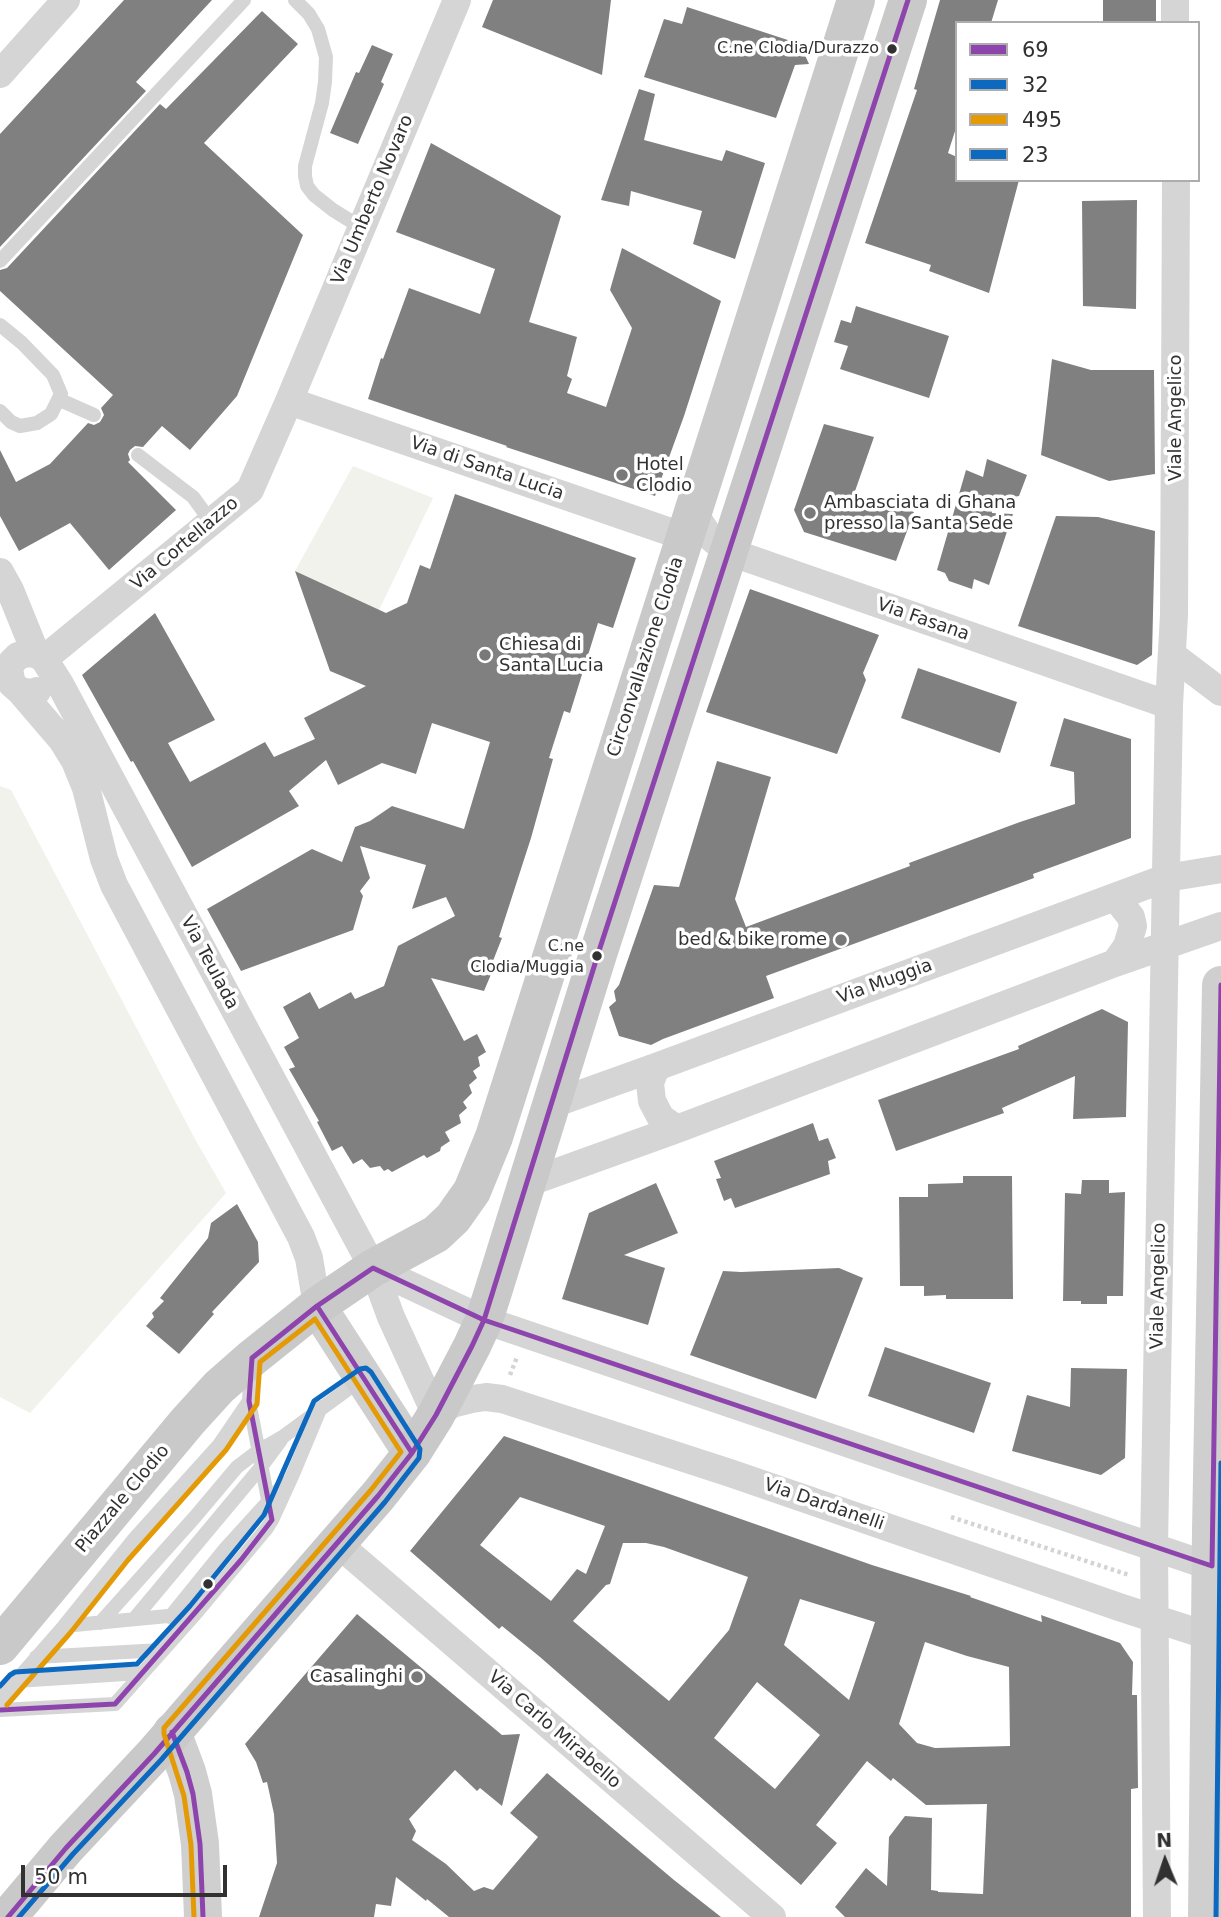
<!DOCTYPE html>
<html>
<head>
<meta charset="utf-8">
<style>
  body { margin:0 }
  #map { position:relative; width:1221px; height:1917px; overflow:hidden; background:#fff; font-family:"DejaVu Sans",sans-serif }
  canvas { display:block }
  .legend { position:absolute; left:955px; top:21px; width:245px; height:161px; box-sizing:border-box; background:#fff; border:2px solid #adadad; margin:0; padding:9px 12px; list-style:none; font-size:21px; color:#313131 }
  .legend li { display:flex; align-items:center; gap:14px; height:35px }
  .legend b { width:35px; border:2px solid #adadad }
  .north { position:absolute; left:1130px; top:1826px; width:70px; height:70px; -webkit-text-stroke:5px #fff; paint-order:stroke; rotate:358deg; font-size:19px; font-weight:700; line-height:28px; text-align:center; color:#313131 }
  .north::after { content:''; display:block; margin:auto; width:24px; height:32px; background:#313131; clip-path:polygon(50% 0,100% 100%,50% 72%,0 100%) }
  .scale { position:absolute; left:21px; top:1865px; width:206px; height:32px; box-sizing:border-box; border:4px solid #313131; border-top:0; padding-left:9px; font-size:21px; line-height:24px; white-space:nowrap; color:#313131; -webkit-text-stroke:5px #fff; paint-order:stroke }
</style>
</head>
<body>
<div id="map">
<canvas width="1221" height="1917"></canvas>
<ul class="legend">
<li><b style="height:9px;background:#8e44ad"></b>69</li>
<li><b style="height:9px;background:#0c69bf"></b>32</li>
<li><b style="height:9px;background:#e39a05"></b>495</li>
<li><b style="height:9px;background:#0c69bf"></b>23</li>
</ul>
<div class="north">N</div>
<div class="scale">50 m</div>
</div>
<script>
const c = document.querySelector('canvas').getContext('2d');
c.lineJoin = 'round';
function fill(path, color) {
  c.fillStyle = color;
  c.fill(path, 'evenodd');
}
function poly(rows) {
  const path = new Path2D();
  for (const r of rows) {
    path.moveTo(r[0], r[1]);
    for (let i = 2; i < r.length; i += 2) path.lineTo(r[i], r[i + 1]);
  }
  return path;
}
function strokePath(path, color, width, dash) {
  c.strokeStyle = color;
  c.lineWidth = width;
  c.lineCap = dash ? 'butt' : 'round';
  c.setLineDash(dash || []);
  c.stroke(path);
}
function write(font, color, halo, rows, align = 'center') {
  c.font = font + ' "DejaVu Sans",sans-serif';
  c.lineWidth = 7;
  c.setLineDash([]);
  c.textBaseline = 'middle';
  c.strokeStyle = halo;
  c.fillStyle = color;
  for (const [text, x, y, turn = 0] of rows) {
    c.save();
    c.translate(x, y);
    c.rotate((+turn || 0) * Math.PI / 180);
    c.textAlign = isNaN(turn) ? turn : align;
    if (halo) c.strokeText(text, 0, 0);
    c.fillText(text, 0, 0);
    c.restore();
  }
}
fill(poly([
  [353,466,433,498,379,610,295,571],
  [0,786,11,790,195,1139,226,1193,30,1413,0,1397]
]), '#f0f2eb');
fill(poly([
  [124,0,212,0,136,82,146,91,0,247,0,134],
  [493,0,611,0,602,75,482,27],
  [940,0,998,0,991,23,957,23,957,125,948,153,957,157,957,180,1019,180,989,293,929,271,931,265,865,243,917,90,914,89],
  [1103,0,1156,0,1156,23,1103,23],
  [687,7,800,44,809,64,795,65,776,118,644,77,664,19,682,24],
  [262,11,298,44,204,143,303,235,237,396,190,450,162,426,143,447,135,446,130,450,128,454,130,460,128,462,176,510,109,570,70,523,19,551,0,516,0,450,16,482,50,464,88,423,94,425,100,422,104,415,101,408,113,395,0,291,0,270,7,268,160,104,166,109],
  [372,45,393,54,381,82,384,84,358,144,330,133,356,72,359,73],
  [639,89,655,94,644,140,722,161,726,150,765,163,735,259,693,244,702,211,631,191,629,206,601,200],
  [431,143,561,216,529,322,577,337,567,376,572,379,567,393,606,407,632,328,610,290,622,248,721,301,684,416,655,496,506,447,507,446,368,399,381,358,383,359,409,288,480,314,495,269,396,232],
  [1137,200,1136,309,1083,306,1082,201],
  [856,306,949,336,929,398,840,369,848,346,834,342,841,320,851,323],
  [1052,359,1091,370,1154,370,1155,474,1109,481,1041,455],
  [824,424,874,437,854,494,914,512,896,561,804,532,794,510],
  [987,459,1027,475,1019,496,991,501,992,513,1013,514,989,585,974,579,972,589,949,581,945,573,937,570,966,470,983,477],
  [455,494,636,558,613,628,598,623,570,713,564,711,549,758,553,759,531,838,499,937,502,938,489,971,492,972,484,991,431,978,464,1041,477,1034,486,1052,478,1057,480,1066,473,1071,477,1078,469,1085,472,1093,463,1102,467,1108,459,1115,461,1123,445,1132,450,1141,441,1147,440,1151,427,1158,424,1155,392,1172,388,1169,384,1171,380,1166,370,1168,362,1159,353,1164,342,1146,332,1151,317,1122,319,1121,289,1069,295,1067,284,1047,299,1038,283,1007,310,992,319,1009,351,992,355,999,384,986,398,946,455,916,446,897,412,909,426,865,360,846,370,878,360,891,363,896,353,930,241,971,207,909,312,849,342,862,355,827,370,821,392,806,464,829,490,742,432,723,416,774,382,763,338,785,326,760,289,791,299,806,192,867,133,761,131,762,82,675,155,613,215,720,168,743,190,782,265,742,274,757,315,739,304,718,366,686,330,671,295,571,386,613,407,603,420,565,430,569],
  [1056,516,1098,517,1155,531,1152,655,1137,665,1018,626],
  [750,589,879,635,863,673,866,680,837,754,706,712],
  [918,668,1017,702,1000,753,901,718],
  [1064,718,1131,739,1131,838,1033,874,1034,878,766,976,774,998,663,1039,651,1045,619,1036,609,1007,616,1001,614,991,619,985,654,885,679,887,717,761,771,777,735,899,746,927,910,866,909,863,1020,822,1075,804,1074,772,1050,766],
  [1102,1009,1128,1022,1126,1117,1073,1119,1075,1076,1002,1108,1004,1113,896,1151,878,1100,1019,1049,1018,1046],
  [813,1123,819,1141,828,1138,836,1158,828,1161,830,1174,735,1208,731,1198,724,1201,716,1179,721,1178,714,1161],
  [963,1176,1012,1176,1013,1299,946,1299,946,1295,924,1296,924,1286,900,1286,899,1197,928,1197,928,1184,963,1183],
  [1082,1180,1109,1180,1109,1193,1125,1192,1123,1296,1107,1296,1107,1304,1081,1304,1081,1301,1063,1301,1065,1193,1081,1194],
  [656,1183,678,1233,624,1255,665,1268,648,1325,562,1299,589,1213],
  [237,1204,258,1242,259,1262,212,1312,214,1314,179,1354,146,1326,154,1317,152,1313,164,1301,160,1298,208,1238,211,1223],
  [839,1268,863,1278,816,1399,690,1355,723,1271,741,1272],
  [885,1347,991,1383,974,1433,868,1396],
  [1071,1368,1127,1369,1125,1458,1101,1475,1012,1451,1027,1395,1070,1407],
  [504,1436,872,1565,971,1596,970,1597,1042,1622,1041,1615,1120,1643,1133,1662,1132,1695,1137,1695,1138,1788,1131,1789,1131,1917,845,1917,835,1907,866,1868,887,1886,889,1837,905,1816,932,1818,931,1890,938,1891,938,1892,983,1894,987,1804,926,1805,893,1778,891,1781,867,1761,816,1825,837,1843,801,1885,540,1657,502,1626,499,1629,410,1551],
  [520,1497,605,1526,586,1574,577,1569,551,1601,480,1545],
  [623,1543,646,1543,664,1547,748,1577,729,1630,669,1701,573,1621,606,1585,610,1584],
  [800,1599,875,1622,849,1700,784,1645],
  [925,1642,967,1656,1009,1667,1010,1746,935,1748,917,1743,899,1724],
  [757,1682,820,1735,775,1789,714,1738],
  [357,1614,502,1735,520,1734,502,1806,480,1788,477,1791,455,1770,409,1819,416,1831,412,1840,446,1864,474,1891,484,1887,493,1890,538,1837,510,1813,547,1773,674,1880,721,1917,449,1917,427,1899,426,1901,396,1877,391,1906,376,1904,374,1917,259,1917,277,1863,274,1814,267,1782,263,1783,256,1762,245,1744]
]), '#808080');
strokePath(poly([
  [510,1375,517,1357],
  [951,1517,1129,1575]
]), '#d4d4d4', 4.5, [3.5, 3.5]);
strokePath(poly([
  [295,0,309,14,318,29,326,57,325,82,322,103,305,166,305,176,307,186,314,195,333,210,362,228],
  [0,261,244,0],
  [0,325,22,343,53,375,61,394,51,414,37,423,20,426,11,422,0,411],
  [60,400,94,415],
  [138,455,193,497,212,523],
  [251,1366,249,1401,269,1505],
  [170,1617,225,1549,285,1483],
  [134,1619,261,1467,281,1440],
  [100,1623,194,1518,237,1467,258,1451,284,1436,363,1378],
  [64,1626,178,1615],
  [36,1657,161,1650],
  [16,1681,141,1673],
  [0,1699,64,1626,135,1538,219,1445,249,1401],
  [0,1710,115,1704,197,1612,267,1528,272,1520,293,1474,321,1407]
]), '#d5d5d5', 14);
strokePath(poly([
  [1175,0,1175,23],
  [0,74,66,0],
  [289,401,685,537],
  [693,512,709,536,727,551,1169,705],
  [0,572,10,590,36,654],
  [1172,655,1221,692],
  [44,659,60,684,373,1268,391,1317,436,1415,452,1404,472,1399,486,1397,502,1399,730,1473,1122,1608,1221,1640],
  [44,659,250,490,289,401,457,0],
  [20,691,62,740,75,761,86,788,104,859,114,885,301,1237,309,1258,317,1306],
  [37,691,31,693,20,691,12,684,9,670,12,662,18,656,27,653,36,654,44,659],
  [1115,963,1127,946,1133,926,1131,917,1115,897],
  [656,1067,650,1083,652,1101,661,1118,677,1129],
  [550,1105,656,1067,1166,878,1221,869],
  [527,1183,677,1129,1115,963,1221,926],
  [373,1268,484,1320,1221,1570],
  [337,1543,772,1917],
  [1157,1917,1154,1546,1169,705,1174,615,1176,180]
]), '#d5d5d5', 28);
strokePath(poly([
  [317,1306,412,1453],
  [172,1732,187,1772,193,1794,200,1844,203,1917],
  [1207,1917,1211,1531,1221,985]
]), '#cfcfcf', 38);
strokePath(poly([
  [0,1646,188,1421,219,1387,252,1358,317,1306,373,1268,436,1234,453,1218,472,1191,494,1137,522,1049,856,0],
  [8,1917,66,1848,154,1754,378,1496,412,1453,436,1415,472,1346,484,1320,493,1292,598,954,908,0]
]), '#c9c9c9', 38);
strokePath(poly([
  [317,1306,412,1453],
  [0,1710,115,1704,241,1560,272,1520,249,1401,252,1358,317,1306,373,1268,484,1320,1212,1566,1221,985],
  [172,1732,187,1772,193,1794,200,1844,203,1917],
  [8,1917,66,1848,154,1754,378,1496,412,1453,436,1415,472,1346,484,1320,598,954,908,0]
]), '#8e44ad', 5);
strokePath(poly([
  [1216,1917,1221,1463]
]), '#0c69bf', 5);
strokePath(poly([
  [7,1705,71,1632,128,1560,226,1450,257,1404,260,1362,315,1319,401,1452,371,1490,164,1728,164,1734,184,1796,191,1845,194,1917]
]), '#e39a05', 5);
strokePath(poly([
  [0,1686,10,1675,15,1672,137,1664,190,1606,264,1515,314,1401,360,1369,366,1368,371,1372,420,1449,419,1458,385,1502,161,1760,73,1854,19,1917]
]), '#0c69bf', 5);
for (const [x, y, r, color] of [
  [892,49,6,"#313131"],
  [622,475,7,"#797979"],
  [810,513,7,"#797979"],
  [485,655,7,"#797979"],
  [841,940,7,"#797979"],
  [597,956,6,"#313131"],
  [208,1584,6,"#313131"],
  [417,1677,7,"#797979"]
]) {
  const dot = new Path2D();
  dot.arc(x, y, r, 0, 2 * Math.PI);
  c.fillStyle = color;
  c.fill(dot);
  strokePath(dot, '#fff', 2.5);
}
write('16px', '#313131', '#fff', [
  ["C.ne Clodia/Durazzo",879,49],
  ["C.ne",584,947],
  ["Clodia/Muggia",584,968]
], 'right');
write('18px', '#313131', '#fff', [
  ["Via Umberto Novaro",373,200,-67],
  ["Viale Angelico",1176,418,-90],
  ["Via di Santa Lucia",487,469,19],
  ["Via Cortellazzo",185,544,-40],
  ["Via Fasana",923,620,19],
  ["Circonvallazione Clodia",646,657,-72],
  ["Via Teulada",209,963,62],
  ["Via Muggia",885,982,-20],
  ["Viale Angelico",1159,1286,-89],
  ["Piazzale Clodio",123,1499,-50],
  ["Via Dardanelli",824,1505,19],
  ["Via Carlo Mirabello",554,1730,41]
]);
write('18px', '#313131', '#fff', [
  ["Hotel",636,465],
  ["Clodio",636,486],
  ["Ambasciata di Ghana",824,503],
  ["presso la Santa Sede",824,524],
  ["Chiesa di",499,645],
  ["Santa Lucia",499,666],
  ["bed & bike rome",827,940,"right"],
  ["Casalinghi",403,1677,"right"]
], 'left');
</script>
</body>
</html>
